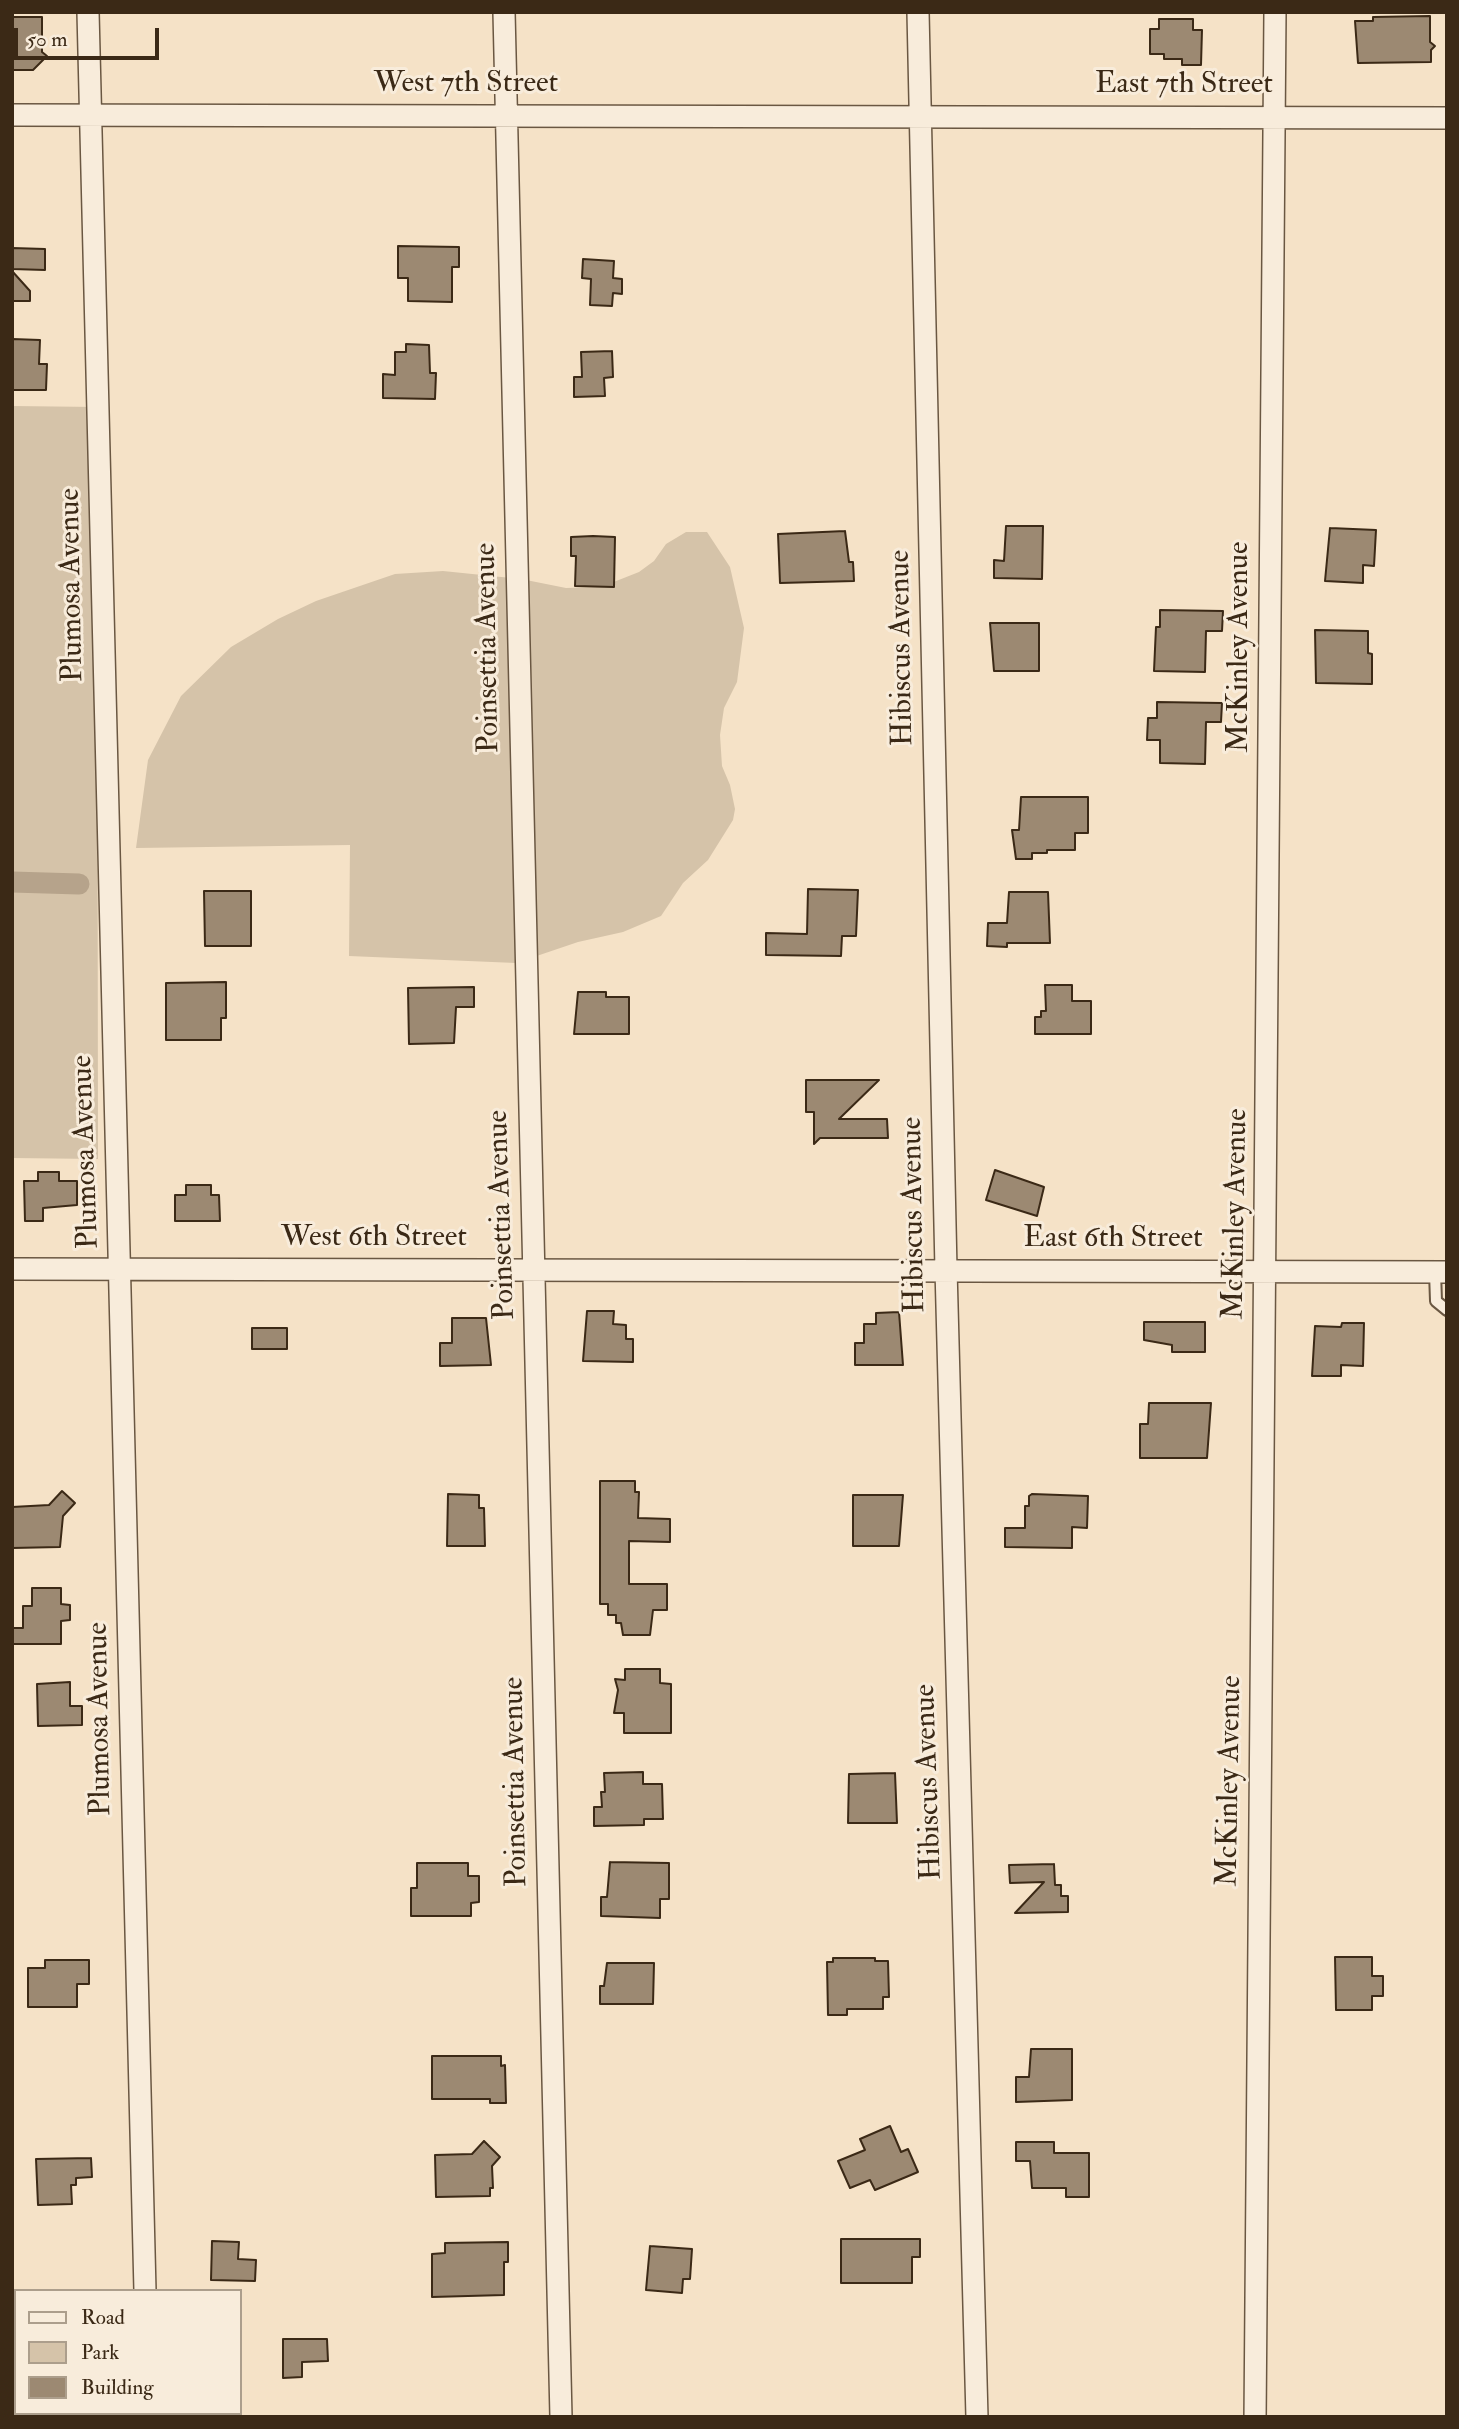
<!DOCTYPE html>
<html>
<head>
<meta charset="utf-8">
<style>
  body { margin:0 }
  #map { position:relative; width:1459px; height:2429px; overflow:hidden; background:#f5e2c7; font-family:"IM FELL Double Pica",serif }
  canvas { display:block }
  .frame { position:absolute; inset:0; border:14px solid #3b2916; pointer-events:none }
  .legend { position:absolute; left:14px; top:2289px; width:228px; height:126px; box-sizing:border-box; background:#f8ecdb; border:2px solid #ac9e8c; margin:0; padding:9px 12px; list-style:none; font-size:21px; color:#3b2916 }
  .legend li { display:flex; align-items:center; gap:14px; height:35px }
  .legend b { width:35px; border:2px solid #ac9e8c }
  .scale { position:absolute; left:14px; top:28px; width:145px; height:32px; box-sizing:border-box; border:4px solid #3b2916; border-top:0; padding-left:9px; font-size:21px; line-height:24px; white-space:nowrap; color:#3b2916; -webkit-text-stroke:5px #f8ecdb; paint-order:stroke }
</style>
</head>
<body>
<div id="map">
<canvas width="1459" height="2429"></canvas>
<div class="frame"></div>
<ul class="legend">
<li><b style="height:9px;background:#f8ecdb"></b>Road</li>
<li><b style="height:19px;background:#d5c3a9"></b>Park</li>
<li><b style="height:19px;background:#9c8972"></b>Building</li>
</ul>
<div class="scale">50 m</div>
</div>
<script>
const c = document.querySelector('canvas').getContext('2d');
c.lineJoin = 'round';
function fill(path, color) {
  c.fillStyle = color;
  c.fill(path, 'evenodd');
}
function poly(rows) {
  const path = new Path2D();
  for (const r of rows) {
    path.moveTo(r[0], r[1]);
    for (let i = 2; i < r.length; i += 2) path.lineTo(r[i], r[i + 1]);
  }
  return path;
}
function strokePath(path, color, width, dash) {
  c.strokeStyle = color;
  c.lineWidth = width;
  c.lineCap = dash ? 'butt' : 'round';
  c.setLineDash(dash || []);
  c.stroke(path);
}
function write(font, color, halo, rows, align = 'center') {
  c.font = font + ' "IM FELL Double Pica",serif';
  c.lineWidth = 6;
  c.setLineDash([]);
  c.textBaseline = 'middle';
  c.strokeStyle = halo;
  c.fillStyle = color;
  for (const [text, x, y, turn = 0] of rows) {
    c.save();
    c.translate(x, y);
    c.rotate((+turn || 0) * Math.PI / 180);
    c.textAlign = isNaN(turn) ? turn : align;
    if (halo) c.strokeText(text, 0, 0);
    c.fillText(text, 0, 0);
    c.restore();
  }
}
fill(poly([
  [12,406,97,407,98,1159,12,1158],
  [686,532,707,532,730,567,744,628,737,682,724,708,720,735,722,766,730,785,735,809,733,820,708,860,683,883,661,916,623,932,578,942,516,963,349,956,350,845,136,848,148,760,181,696,231,647,278,619,316,601,395,574,443,571,521,579,566,588,601,587,639,572,654,561,666,544]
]), '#d5c3a9');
strokePath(poly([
  [12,882,79,884]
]), '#b6a38b', 21);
const building = poly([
  [1430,16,1430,42,1435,46,1431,50,1431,62,1358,63,1355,21,1373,21,1373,17,1430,16],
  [12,17,42,17,42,52,47,56,33,70,12,70,12,17],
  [1159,19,1193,19,1193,30,1202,30,1201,65,1182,65,1182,59,1164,59,1164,54,1150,54,1150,29,1159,29,1159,19],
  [398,246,459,247,459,267,452,267,452,302,408,301,408,278,398,278,398,246],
  [12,248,45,249,45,270,12,269,12,248],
  [583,259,614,261,613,278,622,279,622,294,613,293,612,306,590,305,591,279,582,278,583,259],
  [12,271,30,291,30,301,12,301,12,271],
  [12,339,40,340,39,364,47,364,46,390,12,390,12,339],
  [406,344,429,345,430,373,436,373,435,399,383,398,383,374,395,375,395,352,406,352,406,344],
  [612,351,613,377,604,378,605,396,574,397,574,377,582,377,581,352,612,351],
  [1006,526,1043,526,1042,579,994,578,994,560,1004,561,1006,526],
  [1330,528,1376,530,1374,566,1363,565,1363,583,1325,581,1330,528],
  [845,531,849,562,853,562,854,581,780,583,778,534,845,531],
  [593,536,615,537,614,587,575,586,576,556,571,556,571,537,593,536],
  [1160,610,1223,611,1222,631,1206,631,1205,672,1154,671,1156,627,1160,627,1160,610],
  [990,623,1039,623,1039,671,994,671,990,623],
  [1315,630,1368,631,1368,653,1372,654,1372,684,1316,683,1315,630],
  [1157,702,1222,703,1221,722,1206,722,1205,764,1160,763,1160,740,1147,740,1148,718,1157,718,1157,702],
  [1021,797,1088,797,1088,833,1075,833,1075,850,1047,850,1047,853,1032,853,1032,859,1016,859,1012,830,1019,830,1021,797],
  [808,889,858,890,856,936,842,936,841,956,766,955,766,933,807,934,808,889],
  [204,891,251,891,251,946,205,946,204,891],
  [1009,892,1048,892,1050,943,1007,943,1007,947,987,946,988,923,1007,923,1009,892],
  [226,982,226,1018,221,1018,221,1040,166,1040,166,983,226,982],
  [1045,985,1072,985,1072,1001,1091,1001,1091,1034,1035,1034,1035,1017,1041,1017,1041,1011,1046,1011,1045,985],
  [474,987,474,1007,456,1007,454,1043,409,1044,408,988,474,987],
  [578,992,606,992,606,997,629,997,629,1034,574,1034,578,992],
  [806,1080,879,1080,839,1119,887,1119,888,1138,820,1138,814,1144,814,1112,806,1112,806,1080],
  [995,1170,1044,1187,1037,1216,986,1200,995,1170],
  [38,1172,59,1172,59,1181,77,1181,77,1205,43,1208,43,1221,25,1221,24,1181,38,1181,38,1172],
  [186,1185,211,1185,211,1195,219,1195,220,1221,175,1221,175,1195,186,1195,186,1185],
  [587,1311,614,1311,613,1324,626,1325,626,1339,633,1339,633,1362,583,1361,587,1311],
  [899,1312,903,1365,855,1365,855,1343,864,1343,864,1324,876,1324,876,1313,899,1312],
  [452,1318,486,1318,491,1365,440,1366,440,1343,452,1343,452,1318],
  [1144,1322,1205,1322,1205,1352,1172,1352,1172,1345,1144,1340,1144,1322],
  [1342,1323,1364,1323,1363,1366,1341,1365,1341,1376,1312,1376,1315,1326,1341,1327,1342,1323],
  [252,1328,287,1328,287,1349,252,1349,252,1328],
  [1149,1403,1211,1403,1207,1458,1140,1458,1140,1424,1148,1424,1149,1403],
  [600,1481,635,1481,635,1492,639,1492,638,1518,670,1519,670,1542,629,1541,629,1584,667,1584,667,1610,653,1610,650,1635,623,1635,621,1623,616,1623,616,1615,608,1615,608,1604,600,1604,600,1481],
  [62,1491,75,1503,63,1516,60,1547,12,1548,12,1507,49,1505,62,1491],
  [448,1494,479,1495,479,1508,484,1508,485,1546,447,1546,448,1494],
  [1032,1494,1088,1496,1087,1528,1072,1527,1072,1548,1005,1547,1005,1528,1025,1528,1025,1506,1029,1506,1029,1496,1032,1494],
  [853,1495,903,1495,899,1546,853,1546,853,1495],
  [32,1588,61,1588,61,1604,70,1605,70,1620,61,1621,61,1644,12,1644,12,1628,23,1628,23,1606,32,1606,32,1588],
  [625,1669,660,1669,660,1683,671,1684,671,1733,624,1733,624,1713,614,1713,618,1690,615,1679,625,1680,625,1669],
  [70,1682,70,1706,82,1706,82,1725,38,1726,37,1684,70,1682],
  [643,1772,643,1784,662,1784,663,1819,644,1819,644,1825,594,1826,594,1807,602,1807,601,1792,605,1792,604,1773,643,1772],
  [895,1773,897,1823,848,1823,849,1774,895,1773],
  [610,1862,669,1863,669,1899,660,1899,660,1918,601,1916,601,1897,607,1897,610,1862],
  [417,1863,468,1863,468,1876,479,1876,479,1902,471,1903,471,1916,411,1916,411,1888,417,1888,417,1863],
  [1054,1864,1055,1885,1061,1885,1061,1896,1068,1896,1068,1912,1015,1913,1044,1882,1010,1883,1009,1865,1054,1864],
  [1335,1957,1372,1957,1372,1976,1383,1976,1383,1996,1372,1996,1372,2010,1336,2010,1335,1957],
  [833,1958,875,1958,875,1961,888,1961,889,1997,883,1997,883,2009,847,2009,847,2015,828,2015,827,1962,833,1962,833,1958],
  [45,1960,89,1960,89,1984,77,1984,77,2007,28,2007,28,1968,45,1968,45,1960],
  [607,1963,654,1963,653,2004,600,2004,600,1986,604,1986,607,1963],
  [1031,2049,1072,2049,1072,2100,1016,2102,1016,2077,1029,2077,1031,2049],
  [432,2056,501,2056,501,2066,505,2065,506,2103,490,2103,490,2099,432,2099,432,2056],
  [890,2126,901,2152,908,2149,918,2172,875,2190,870,2180,850,2188,838,2161,865,2150,860,2139,890,2126],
  [484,2141,500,2157,492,2166,493,2188,490,2188,490,2196,436,2197,435,2155,472,2154,484,2141],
  [1016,2142,1054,2142,1054,2153,1089,2153,1089,2197,1066,2197,1066,2188,1032,2188,1030,2161,1016,2161,1016,2142],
  [91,2158,92,2177,76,2178,76,2185,71,2185,72,2204,38,2205,36,2159,91,2158],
  [841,2239,920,2239,920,2257,912,2257,912,2283,841,2283,841,2239],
  [212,2241,239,2242,238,2259,256,2260,255,2281,211,2280,212,2241],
  [508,2242,508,2262,504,2262,504,2295,432,2297,432,2254,445,2253,445,2243,508,2242],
  [650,2246,692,2249,690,2279,683,2279,682,2293,646,2290,650,2246],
  [283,2339,327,2339,328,2361,302,2362,302,2377,283,2378,283,2339]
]);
fill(building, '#9c8972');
strokePath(building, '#3b2916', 2);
const service = poly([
  [1435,1272,1436,1301,1447,1310]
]);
const minor = poly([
  [88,12,145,2291],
  [504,12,561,2417],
  [918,12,946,1269,977,2417],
  [12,115,1447,118],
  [12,1269,1447,1272],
  [147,2413,148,2417],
  [1255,2417,1275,12]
]);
strokePath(service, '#6a5742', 14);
strokePath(minor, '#6a5742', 24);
strokePath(service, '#f8ecdb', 10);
strokePath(minor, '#f8ecdb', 21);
write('30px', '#3b2916', '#f8ecdb', [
  ["West 7th Street",466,85],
  ["East 7th Street",1184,86],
  ["Plumosa Avenue",73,585,-91],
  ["McKinley Avenue",1241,647,-90],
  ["Poinsettia Avenue",489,648,-91],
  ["Hibiscus Avenue",903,648,-91],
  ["Plumosa Avenue",87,1152,-92],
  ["McKinley Avenue",1237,1214,-89],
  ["Poinsettia Avenue",503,1215,-92],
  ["Hibiscus Avenue",915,1215,-91],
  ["West 6th Street",374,1239],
  ["East 6th Street",1113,1240],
  ["Plumosa Avenue",101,1719,-91],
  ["McKinley Avenue",1231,1781,-89],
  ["Poinsettia Avenue",517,1782,-91],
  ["Hibiscus Avenue",930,1782,-92]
]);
</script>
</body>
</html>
